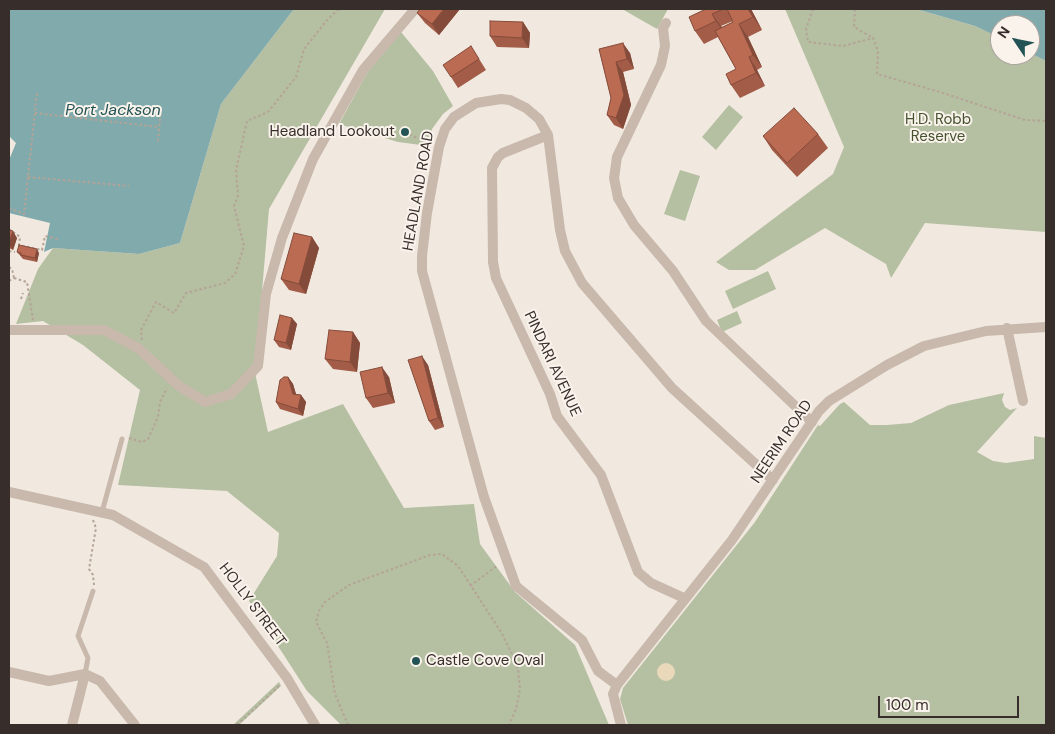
<!DOCTYPE html>
<html>
<head>
<meta charset="utf-8">
<style>
  body { margin:0 }
  #map { position:relative; width:1055px; height:734px; overflow:hidden; background:#f1e9e0; font-family:"DM Sans",sans-serif }
  canvas { display:block }
  .frame { position:absolute; inset:0; border:10px solid #372e2b; pointer-events:none }
  .north { position:absolute; left:990px; top:15px; width:50px; height:50px; box-sizing:border-box; background:#f9f3ec; border:1px solid #aba49f; border-radius:50%; rotate:304deg; font-size:14px; font-weight:700; line-height:20px; text-align:center; color:#372e2b }
  .north::after { content:''; display:block; margin:auto; width:18px; height:22px; background:#235355; clip-path:polygon(50% 0,100% 100%,50% 72%,0 100%) }
  .scale { position:absolute; left:878px; top:696px; width:141px; height:22px; box-sizing:border-box; border:2px solid #372e2b; border-top:0; padding-left:6px; font-size:15px; line-height:18px; white-space:nowrap; color:#372e2b; -webkit-text-stroke:4px #f9f3ec; paint-order:stroke }
</style>
</head>
<body>
<div id="map">
<canvas width="1055" height="734"></canvas>
<div class="frame"></div>
<div class="north">N</div>
<div class="scale">100 m</div>
</div>
<script>
const c = document.querySelector('canvas').getContext('2d');
c.lineJoin = 'round';
function fill(path, color) {
  c.fillStyle = color;
  c.fill(path, 'evenodd');
}
function poly(rows) {
  const path = new Path2D();
  for (const r of rows) {
    if (r.length === 3) {
      path.moveTo(r[0] + r[2], r[1]);
      path.arc(r[0], r[1], r[2], 0, 2 * Math.PI);
      continue;
    }
    path.moveTo(r[0], r[1]);
    for (let i = 2; i < r.length; i += 2) path.lineTo(r[i], r[i + 1]);
  }
  return path;
}
function strokePath(path, color, width, dash) {
  c.strokeStyle = color;
  c.lineWidth = width;
  c.lineCap = dash ? 'butt' : 'round';
  c.setLineDash(dash || []);
  c.stroke(path);
}
function write(font, color, halo, rows, align = 'center') {
  c.font = font + ' "DM Sans",sans-serif';
  c.lineWidth = 4;
  c.setLineDash([]);
  c.textBaseline = 'middle';
  c.strokeStyle = halo;
  c.fillStyle = color;
  for (const [text, x, y, turn = 0] of rows) {
    c.save();
    c.translate(x, y);
    c.rotate((+turn || 0) * Math.PI / 180);
    c.textAlign = isNaN(turn) ? turn : align;
    if (halo) c.strokeText(text, 0, 0);
    c.fillText(text, 0, 0);
    c.restore();
  }
}
fill(poly([
  [294,9,385,9,269,209,255,373,268,432,343,404,404,508,474,504,480,544,515,592,575,645,609,725,341,725,307,691,249,601,277,556,279,533,227,491,118,485,140,390,83,345,43,321,16,324,38,269,53,248,139,254,180,243,221,104],
  [622,9,668,9,657,29],
  [785,9,916,9,975,26,1000,38,1000,55,1030,55,1030,53,1046,61,1046,232,925,223,891,278,886,264,825,228,755,270,729,270,716,262,833,174,844,147],
  [401,32,433,71,453,106,443,114,432,129,429,146,398,142,339,124,368,71],
  [729,105,743,117,716,150,702,137],
  [680,170,700,176,685,221,664,214],
  [768,271,776,289,733,309,725,291],
  [737,311,742,323,722,332,717,320],
  [1004,393,1002,400,1005,407,1010,410,1017,408,977,452,993,461,1006,463,1034,459,1034,436,1046,438,1046,725,628,725,620,699,623,688,755,522,818,425,820,426,840,404,844,402,870,425,887,425,911,423,949,405],
  [279,682,281,686,239,725,233,725]
]), '#b5bfa1');
fill(poly([
  [666,672,9]
]), '#e9d8ba');
fill(poly([
  [9,9,294,9,221,104,180,243,139,254,53,248,44,252,50,223,9,213,9,160,16,143,9,136],
  [916,9,1046,9,1046,61,1030,53,1030,25,1000,25,1000,38,975,26]
]), '#81aaac');
strokePath(poly([
  [813,9,806,29,808,42,843,46,873,38,878,51,877,74,940,92,1025,120,1046,121],
  [855,9,854,27,873,38],
  [35,113,159,127],
  [405,132,417,138,431,141],
  [158,141,161,109],
  [28,177,129,186],
  [9,208,24,214,37,93],
  [9,229,20,237,19,245,42,250,45,236,58,239],
  [9,251,15,252],
  [9,267,12,269,14,278],
  [14,278,27,282,33,320],
  [9,281,14,278],
  [21,299,23,293],
  [142,340,141,330,156,302,174,313,186,293,225,283,235,274,244,246,234,206,238,196,236,170,247,121,268,112,296,77,304,49,328,19,339,9],
  [129,438,142,442,148,439,158,417,160,402,167,388],
  [93,520,96,528,89,569,93,575,94,585],
  [470,586,498,565],
  [237,725,280,685],
  [348,725,335,694,327,643,316,622,319,611,325,602,349,585,430,555,442,554,458,566,501,632,513,656,518,669,520,689,516,709,509,725]
]), '#b4a397', 2, [2.5, 2.5]);
strokePath(poly([
  [102,512,122,439],
  [85,674,88,658,78,636,93,591]
]), '#c8b9ac', 5);
strokePath(poly([
  [666,23,663,28,665,46,661,65,617,157,614,178,618,198,634,225,673,271,706,321,812,422],
  [548,135,503,153,498,157,492,168,493,262,496,278,550,394,557,416,601,475,638,572,651,583,684,598],
  [1007,328,1023,401],
  [9,330,104,330,138,348,179,386,205,402,231,394,258,366,266,294,282,238,313,159,363,70,415,9],
  [9,492,113,515,204,567,287,678,315,725],
  [9,672,49,681,85,674],
  [85,674,100,681,135,725],
  [617,685,598,671,582,640,516,586,484,497,422,271,422,256,427,213,439,147,445,129,454,117,476,103,501,99,510,100,526,108,539,119,548,135,560,230,565,251,582,283,672,388,773,480],
  [72,725,85,674],
  [621,725,613,694,617,685,732,540,819,411,829,401,887,365,924,346,986,331,1046,327]
]), '#c8b9ac', 10);
fill(poly([
  [420,9,460,9,439,35,425,23,417,13],
  [706,9,751,9,762,30,748,37,762,67,757,70,765,86,740,98,731,85,736,69,718,37,704,44,695,31],
  [733,21,733,22,722,27,721,26],
  [523,22,530,33,529,48,497,47,490,36],
  [471,46,486,70,458,88,451,77],
  [599,49,630,53,634,69,623,72,631,105,623,129,614,125,607,115,611,98],
  [818,134,828,148,797,177,772,150,763,136],
  [9,230,17,238,13,250,9,248],
  [312,237,319,248,306,294,289,290,281,279],
  [17,252,39,253,37,262,23,259],
  [292,318,297,324,291,350,279,347,274,340],
  [353,332,360,343,357,372,333,369,325,359],
  [428,365,444,427,435,430,429,421],
  [288,377,293,384,296,394,301,395,306,402,303,416,280,409,276,402],
  [389,377,395,403,373,408,366,398]
]), '#a25c47');
fill(poly([
  [444,9,460,9,439,35,432,24],
  [748,9,751,9,762,30,753,17],
  [712,14,721,26,725,34,716,21],
  [523,22,530,33,529,48,522,38],
  [739,24,748,37,762,67,753,55],
  [623,43,630,53,634,69,627,59],
  [749,57,757,70,765,86,756,73],
  [616,62,623,72,631,105,623,129,616,118],
  [13,231,17,238,13,250,9,244],
  [312,237,319,248,306,294,299,284],
  [37,249,39,253,37,262,35,258],
  [292,318,297,324,291,350,286,343],
  [353,332,360,343,357,372,350,362],
  [422,356,428,365,444,427,438,418],
  [382,367,389,377,395,403,388,393],
  [288,377,293,384,298,401,293,394],
  [301,395,306,402,303,416,298,409]
]), '#844b3a');
const building = poly([
  [420,9,444,9,432,24,417,13,420,9],
  [706,9,723,9,712,14,716,21,695,31,689,17,706,9],
  [727,9,748,9,753,17,739,24,753,55,749,57,756,73,731,85,726,74,736,69,715,31,733,22,727,9],
  [490,21,523,22,522,38,490,36,490,21],
  [623,43,627,59,616,62,624,95,616,118,607,115,611,98,599,49,623,43],
  [471,46,479,59,451,77,443,65,471,46],
  [794,108,818,134,787,163,763,136,794,108],
  [9,230,13,231,9,242,9,230],
  [294,233,312,237,299,284,281,279,294,233],
  [19,245,37,249,35,258,21,255,21,253,17,252,19,245],
  [280,315,292,318,286,343,274,340,280,315],
  [329,330,353,332,350,362,325,359,329,330],
  [422,356,438,418,429,421,408,360,422,356],
  [382,367,388,393,366,398,360,372,382,367],
  [284,377,288,377,293,394,301,395,298,409,276,402,280,380,284,377]
]);
fill(building, '#bc6b53');
strokePath(building, '#844b3a', 1);
for (const [x, y, r, color] of [
  [405,132,5,"#235355"],
  [416,661,5,"#235355"]
]) {
  const dot = new Path2D();
  dot.arc(x, y, r, 0, 2 * Math.PI);
  c.fillStyle = color;
  c.fill(dot);
  strokePath(dot, '#f9f3ec', 2);
}
write('15px', '#475330', '#f9f3ec', [
  ["H.D. Robb",938,120],
  ["Reserve",938,137]
]);
write('15px', '#372e2b', '#f9f3ec', [
  ["Headland Lookout",395,132],
  ["Castle Cove Oval",426,661,"left"]
], 'right');
write('15px', '#372e2b', '#f9f3ec', [
  ["HEADLAND ROAD",419,191,-80],
  ["PINDARI AVENUE",552,364,65],
  ["NEERIM ROAD",782,442,-56],
  ["HOLLY STREET",252,605,53]
]);
write('italic 16px', '#235355', '#f9f3ec', [
  ["Port Jackson",113,111]
]);
</script>
</body>
</html>
